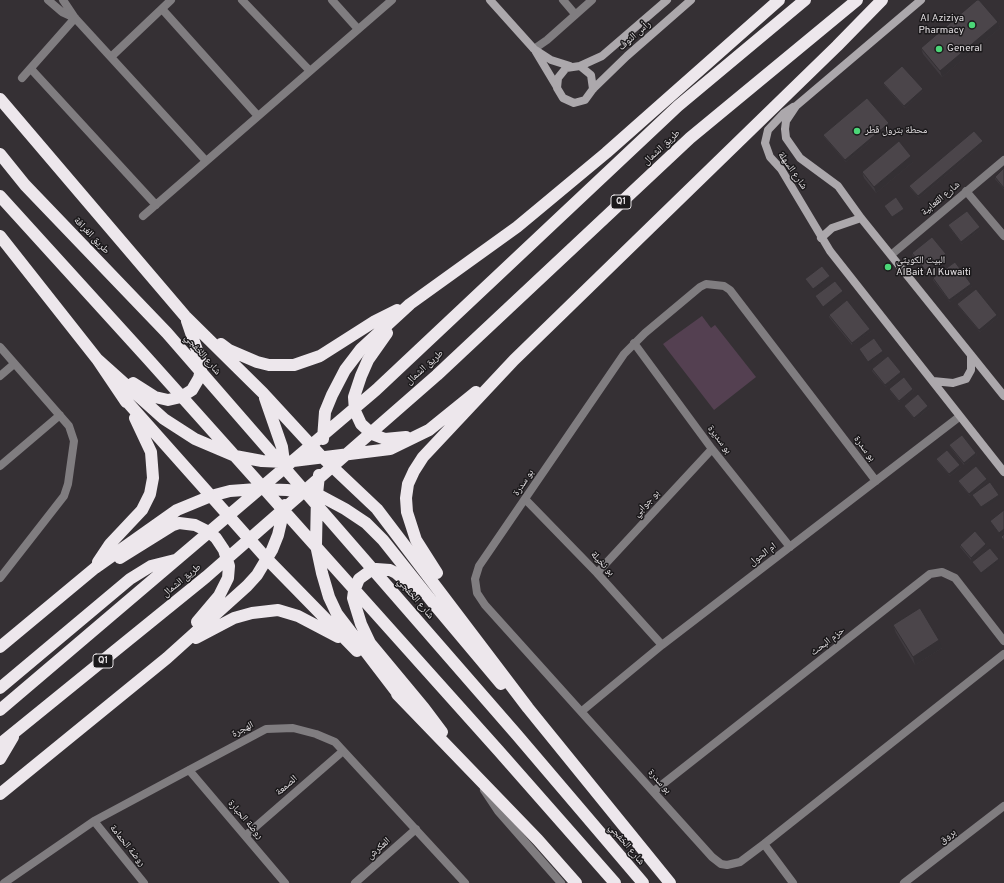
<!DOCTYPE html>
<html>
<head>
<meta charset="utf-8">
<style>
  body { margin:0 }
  canvas { display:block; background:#353034 }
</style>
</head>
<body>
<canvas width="1004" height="883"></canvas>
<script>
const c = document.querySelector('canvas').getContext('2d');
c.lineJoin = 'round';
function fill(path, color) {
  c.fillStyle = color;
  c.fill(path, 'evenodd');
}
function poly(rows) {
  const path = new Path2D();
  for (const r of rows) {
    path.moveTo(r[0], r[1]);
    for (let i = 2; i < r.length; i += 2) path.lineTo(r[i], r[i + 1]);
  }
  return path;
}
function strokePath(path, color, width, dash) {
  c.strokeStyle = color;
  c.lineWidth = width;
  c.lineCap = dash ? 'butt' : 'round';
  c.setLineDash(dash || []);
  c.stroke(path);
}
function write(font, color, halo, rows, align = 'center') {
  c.font = font + ' Overpass,"Noto Naskh Arabic",sans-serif';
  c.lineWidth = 3;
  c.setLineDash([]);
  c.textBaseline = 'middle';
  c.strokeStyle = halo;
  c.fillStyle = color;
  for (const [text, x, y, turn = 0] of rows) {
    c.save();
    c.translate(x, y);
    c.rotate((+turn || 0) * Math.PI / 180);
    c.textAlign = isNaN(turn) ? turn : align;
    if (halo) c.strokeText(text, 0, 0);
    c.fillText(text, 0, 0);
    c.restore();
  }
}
fill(poly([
  [702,316,711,328,715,325,756,377,714,410,663,344]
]), '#544051');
strokePath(poly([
  [48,0,62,12,75,18],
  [63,0,75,18,206,161],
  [242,0,310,71],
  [332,0,358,29],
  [563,0,575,14],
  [162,9,258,116],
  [534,49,547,40,592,0],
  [111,57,171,0],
  [31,69,156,205],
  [22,78,75,18],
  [966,191,1004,236],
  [143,216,392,0],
  [891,255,1004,160],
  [634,343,712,449,790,547],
  [0,347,69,426,74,441,68,484,64,496,0,578],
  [0,376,14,364],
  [0,466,60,415],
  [876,481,730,290,724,286,706,284,700,287,645,333,624,354,479,566,475,579,477,593,485,605,712,857,721,864,727,865,740,862,764,844,1004,654],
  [525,499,597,573,662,645],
  [597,573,712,449],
  [582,711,662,645,959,417],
  [189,770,285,883],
  [484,790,498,811,561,883],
  [654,791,930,574,942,572,955,578,1004,641],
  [94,821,144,883],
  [245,836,343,751],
  [764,844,793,883],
  [4,883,94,821,189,770,266,729,293,728,316,734,335,742,465,883],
  [355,883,416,829],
  [904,883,1004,806]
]), '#807d80', 8);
strokePath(poly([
  [490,0,534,49,551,60,570,66],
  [921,0,796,106,786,121,785,129,786,138,800,158,838,186,861,218,1004,396],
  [536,52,557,87],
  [580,66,602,56,667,0],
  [593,89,591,75,580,66,566,68,558,78,557,88,563,98,574,103,585,100,593,89,627,56,691,0],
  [793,107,784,113,768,130,765,143,770,157,781,169,830,251,1004,472],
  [821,238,832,228,861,218],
  [933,381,953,383,966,379,971,370,971,355]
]), '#aca8ac', 8);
strokePath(poly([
  [0,99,185,316,263,393,322,457,377,509,528,708,670,883],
  [0,154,25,185,167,333,517,735,643,883],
  [0,196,148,359,498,750,615,883],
  [0,236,97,359,126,402],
  [387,333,368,360,361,376,354,397,355,411,361,424,372,434,385,439,406,437],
  [221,344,229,350,257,362,269,365,294,365,320,356,375,321,397,310],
  [97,359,164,419,195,439,235,456,262,461,285,462,390,449,429,430,476,392],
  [133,383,155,397,168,400,181,397,192,390,199,378,202,365,187,321],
  [122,396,267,559,357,651],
  [265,398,282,447,285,469],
  [323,439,325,412,332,395,345,370,361,349,410,304,517,227,606,153,779,0],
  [319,475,317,494,316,545,322,573,329,597,337,614,402,699],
  [120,558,173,525,179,523,195,525,209,532,216,538,224,550,229,566,228,578,219,596,197,622],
  [98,562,110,544,142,510,150,494,153,478,151,452,135,418],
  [437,573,416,540,407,512,406,498,408,484,414,471,423,457,514,360,837,46,882,0],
  [417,591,396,573,390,570,376,569,370,571,359,579,354,591,353,598,361,624,370,643,424,708,442,732],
  [196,638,234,618,252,613,278,610,298,616,338,637],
  [0,647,95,568,177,510,211,496,230,491,257,489,287,490,317,494,345,509,366,523,383,540,438,609,501,684],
  [0,688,130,579,151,566,175,560],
  [397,694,538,840,576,883],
  [0,710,376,390,678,106,805,0],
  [0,744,206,577,437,375,690,138,857,0],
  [0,759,13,737],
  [0,794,167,658,247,586,257,575,272,550,278,535,285,505]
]), '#ede7ec', 12);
fill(poly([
  [998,22,1000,28,942,77,923,54,921,48],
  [883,83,923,89,923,91,905,108,884,85],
  [889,125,846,162,824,137,823,135],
  [984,143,919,198,910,188,909,186],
  [913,162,876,193,864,178,862,172],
  [1004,168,1004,189,995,179,995,177],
  [948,225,980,229,962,244,949,227],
  [912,253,946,256,926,272,912,255],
  [933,278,972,286,950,302,933,280],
  [957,304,998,317,980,332,958,306],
  [829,315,871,331,852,345,829,317],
  [872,369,902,374,886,387,872,371],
  [889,389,913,389,914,390,899,402,890,391],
  [904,406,929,408,915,420,905,408],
  [949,445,976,453,977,455,964,465,950,447],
  [936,459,961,467,950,476,937,461],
  [987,479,987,481,970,496,959,483,958,481],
  [960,545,987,546,971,560,960,547],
  [893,625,942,648,915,665,896,633]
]), '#403b40');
fill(poly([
  [998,22,1000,28,942,77,940,71],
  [923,89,923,91,905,108,904,106],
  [889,123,889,125,846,162,845,160],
  [983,141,984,143,919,198,918,196],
  [911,156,913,162,876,193,874,187],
  [904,209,904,211,892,219,892,217],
  [980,227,980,229,962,244,961,242],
  [946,254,946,256,926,272,925,270],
  [830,276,831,278,814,291,813,289],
  [971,284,972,286,950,302,949,300],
  [843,291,844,293,824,309,823,307],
  [997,315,998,317,980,332,979,330],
  [870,329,871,331,852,345,852,343],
  [883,351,884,353,869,364,868,362],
  [901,372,902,374,886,387,885,385],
  [913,389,914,390,899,402,899,401],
  [928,406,929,408,915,420,914,418],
  [976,453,977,455,964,465,964,463],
  [960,465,961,467,950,476,949,474],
  [987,479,987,481,970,496,969,494],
  [999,495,1000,497,982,509,981,507],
  [1004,529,1004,531,999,535,999,533],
  [986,544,987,546,971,560,971,558],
  [999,559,999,561,982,575,981,573],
  [939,640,942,648,915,665,913,657]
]), '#343034');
const building = poly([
  [977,0,979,0,998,22,940,71,921,48,977,0],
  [902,66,923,89,904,106,883,83,902,66],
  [867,98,889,123,845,160,823,135,867,98],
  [974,131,983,141,918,196,909,186,974,131],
  [899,141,911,156,874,187,862,172,899,141],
  [1004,168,1004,188,995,177,1004,168],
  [896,197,904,209,892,217,884,206,896,197],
  [967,211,980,227,961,242,948,225,967,211],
  [932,237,946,254,925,270,912,253,932,237],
  [955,262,971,284,949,300,933,278,955,262],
  [822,266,830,276,813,289,805,279,822,266],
  [835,281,843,291,823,307,815,296,835,281],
  [976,289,997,315,979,330,957,304,976,289],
  [847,300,870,329,852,343,829,315,847,300],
  [874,338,883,351,868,362,859,349,874,338],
  [888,356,901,372,885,385,872,369,888,356],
  [904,377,913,389,899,401,889,389,904,377],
  [918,394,928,406,914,418,904,406,918,394],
  [962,435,976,453,964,463,949,445,962,435],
  [947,450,960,465,949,474,936,459,947,450],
  [976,466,987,479,969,494,958,481,976,466],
  [990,482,999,495,981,507,972,495,990,482],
  [1004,510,1004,529,999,533,990,521,1004,510],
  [975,531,986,544,971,558,960,545,975,531],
  [1004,534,1004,541,1001,537,1004,534],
  [990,548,999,559,981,573,972,562,990,548],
  [920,608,939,640,913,657,893,625,920,608]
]);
fill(building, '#4b454a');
strokePath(building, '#343034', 1);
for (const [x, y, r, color] of [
  [972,25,4,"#4bd677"],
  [939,49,4,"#4bd677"],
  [857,131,4,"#4bd677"],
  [888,267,4,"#4bd677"]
]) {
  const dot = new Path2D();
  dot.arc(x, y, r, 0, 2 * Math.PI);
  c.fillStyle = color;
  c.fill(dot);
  strokePath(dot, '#1b191b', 1.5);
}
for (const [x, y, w] of [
  [621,202,20],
  [103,661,20]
]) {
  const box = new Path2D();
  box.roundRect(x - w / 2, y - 7, w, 14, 3);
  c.fillStyle = '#1b191b';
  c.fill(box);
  strokePath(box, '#e4e0e3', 1);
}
write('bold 9px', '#e4e0e3', null, [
  ["Q1",621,202],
  ["Q1",103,661]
]);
write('10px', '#e4e0e3', '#1b191b', [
  ["Al Aziziya",964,19,"right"],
  ["Pharmacy",964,31,"right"],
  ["General",947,49],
  ["محطة بترول قطر",865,131],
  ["البيت الكويتي",896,261],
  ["AlBait Al Kuwaiti",896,273]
], 'left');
write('10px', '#e4e0e3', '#1b191b', [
  ["رأس النوف",635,36,-41],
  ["طريق الشمال",662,148,-43],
  ["شارع السهلة",792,171,55],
  ["شارع القعابية",941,199,-40],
  ["طريق الغرافة",91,236,46],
  ["شارع الخفجي",202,355,49],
  ["طريق الشمال",425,368,-42],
  ["بو سديرة",719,440,53],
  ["بو سدرة",864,449,53],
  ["بو سدرة",524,483,-56],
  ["بو جوابي",647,504,-47],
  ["ام الحول",763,555,-37],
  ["بو نخيلة",602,564,47],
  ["طريق الشمال",182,581,-39],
  ["شارع الخفجي",415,599,49],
  ["حزم البحث",828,642,-38],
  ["الهجرة",243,730,-28],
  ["بو سدرة",659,782,48],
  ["الصمعة",287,786,-41],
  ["روضة الحبارة",245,820,49],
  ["بروق",948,837,-37],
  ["شارع الخفجي",626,845,50],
  ["روضة الحمامة",127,846,51],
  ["العكرش",379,849,-41]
]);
</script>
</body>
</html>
